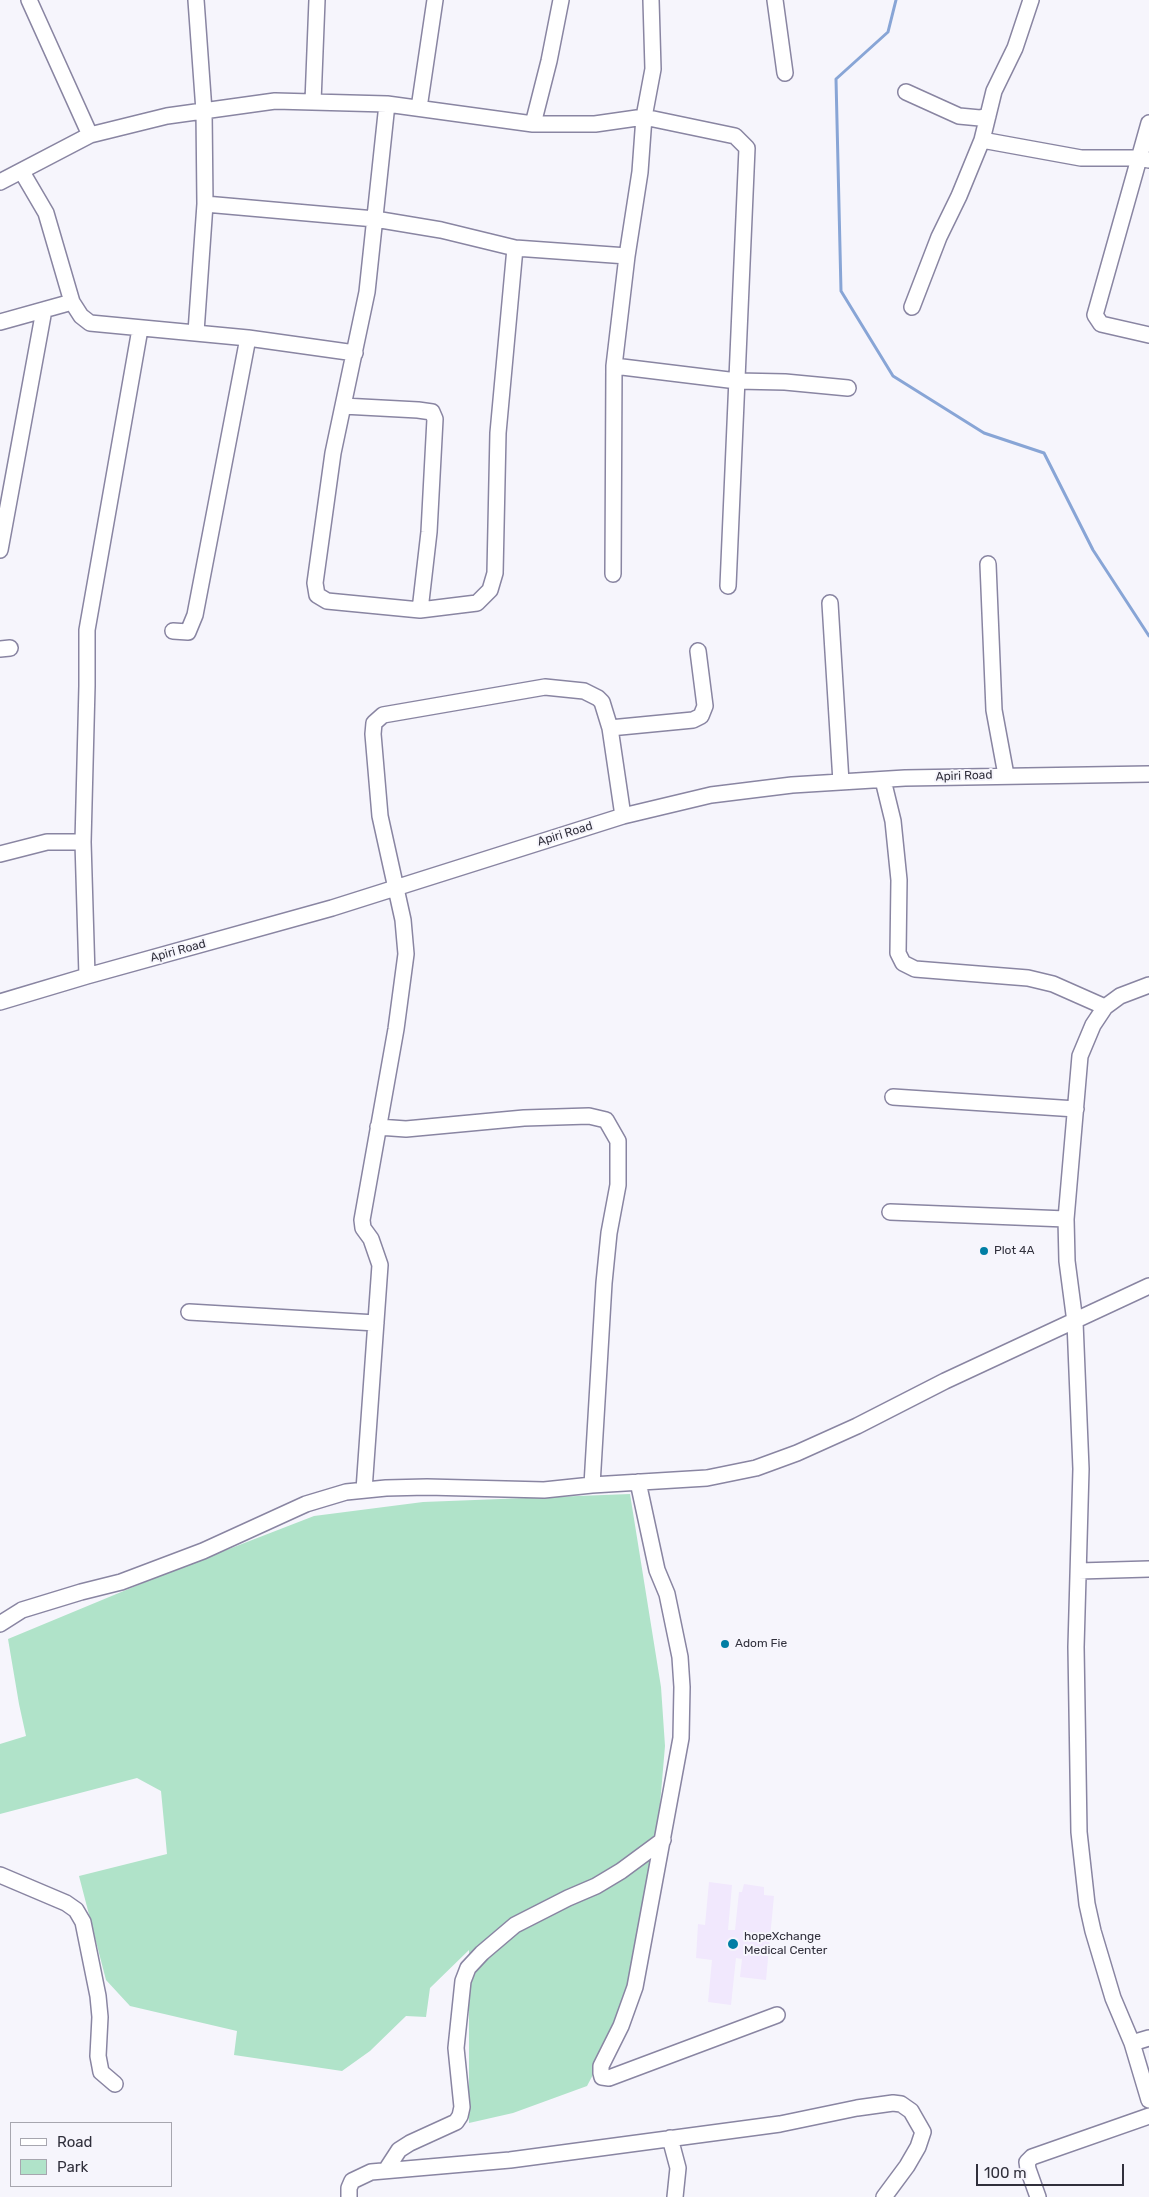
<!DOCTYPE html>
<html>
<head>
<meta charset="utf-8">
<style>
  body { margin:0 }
  #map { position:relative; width:1149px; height:2197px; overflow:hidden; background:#f6f5fc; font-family:Rubik,sans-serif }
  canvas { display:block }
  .legend { position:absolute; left:10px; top:2122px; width:162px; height:65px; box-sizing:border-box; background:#f6f5fc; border:1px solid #a7a6af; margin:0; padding:6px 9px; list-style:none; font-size:15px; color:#31303c }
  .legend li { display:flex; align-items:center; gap:10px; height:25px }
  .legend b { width:25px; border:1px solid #a7a6af }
  .scale { position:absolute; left:976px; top:2164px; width:148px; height:22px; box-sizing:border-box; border:2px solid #31303c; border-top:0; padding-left:6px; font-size:15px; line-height:18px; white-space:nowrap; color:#31303c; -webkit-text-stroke:4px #f6f5fc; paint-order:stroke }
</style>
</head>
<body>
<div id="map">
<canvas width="1149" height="2197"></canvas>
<ul class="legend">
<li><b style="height:6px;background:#fff"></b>Road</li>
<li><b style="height:14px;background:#b0e3c9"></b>Park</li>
</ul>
<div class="scale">100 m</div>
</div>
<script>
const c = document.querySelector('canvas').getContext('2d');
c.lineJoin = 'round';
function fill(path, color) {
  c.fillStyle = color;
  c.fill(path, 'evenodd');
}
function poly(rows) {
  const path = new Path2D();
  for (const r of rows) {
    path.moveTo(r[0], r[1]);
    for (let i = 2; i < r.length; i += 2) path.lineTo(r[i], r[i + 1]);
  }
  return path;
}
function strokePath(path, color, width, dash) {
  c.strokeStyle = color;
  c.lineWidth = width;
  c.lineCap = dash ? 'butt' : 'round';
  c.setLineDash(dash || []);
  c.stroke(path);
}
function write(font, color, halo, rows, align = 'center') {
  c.font = font + ' Rubik,sans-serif';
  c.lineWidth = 4;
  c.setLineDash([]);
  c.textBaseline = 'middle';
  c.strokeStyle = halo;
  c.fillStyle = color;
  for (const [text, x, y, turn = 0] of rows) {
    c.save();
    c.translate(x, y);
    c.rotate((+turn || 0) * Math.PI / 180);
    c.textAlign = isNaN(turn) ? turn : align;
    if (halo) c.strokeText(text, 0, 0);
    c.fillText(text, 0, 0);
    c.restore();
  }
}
fill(poly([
  [709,1882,732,1885,728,1930,735,1930,739,1892,742,1892,744,1884,764,1887,764,1895,774,1896,766,1980,740,1977,742,1959,736,1958,731,2005,708,2002,712,1960,696,1958,698,1924,705,1925]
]), '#f1e8fd');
fill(poly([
  [630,1494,661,1687,665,1746,653,1886,640,1962,614,2035,587,2086,513,2113,469,2123,469,1950,430,1988,426,2017,406,2016,370,2051,342,2071,234,2055,237,2031,130,2006,106,1980,79,1876,167,1854,161,1791,137,1778,0,1814,0,1744,26,1736,19,1704,8,1639,167,1573,314,1516,423,1502]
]), '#b0e3c9');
strokePath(poly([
  [896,0,888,32,836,79,841,291,893,376,984,433,1044,453,1093,550,1149,636]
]), '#88a5d6', 3);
const minor = poly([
  [29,0,90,135],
  [196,0,204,111,205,204,196,332],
  [775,0,785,73],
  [906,92,959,116,980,118,988,116],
  [313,102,317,0],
  [387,104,367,292,333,453,315,583,317,595,327,601,420,610,477,603,490,590,495,573,498,433,515,248],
  [419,108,435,0],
  [1149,123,1095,315,1101,324,1149,335],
  [533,124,549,61,561,0],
  [982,140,1081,158,1138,158,1149,160],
  [22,172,46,213,72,302,81,316,90,323,248,338,355,353],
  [0,182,90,135,167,116,275,101,387,104,533,124,595,124,644,117,735,136,747,148,728,586],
  [205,204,375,219,441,230,515,248,627,256],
  [912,307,939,237,959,196,982,140,994,91,1015,48,1031,0],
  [0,322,72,302],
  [614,366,737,381,785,382,848,388],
  [343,406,418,410,432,412,435,419,429,532,420,610],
  [0,550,44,310],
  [988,564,994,710,1006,775],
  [613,574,614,366,627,256,640,172,644,117,653,69,651,0],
  [830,603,841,782],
  [173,631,188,632,195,615,248,338],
  [0,649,10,648],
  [610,728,693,720,701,716,705,706,698,651],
  [883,780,893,821,899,880,898,953,903,963,915,969,1028,978,1053,984,1105,1007],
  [0,854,47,842,83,842],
  [87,976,83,842,87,686,87,630,140,329],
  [1149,985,1120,996,1105,1007,1093,1025,1080,1056,1066,1219,1067,1261,1075,1322,1081,1469,1076,1647,1079,1832,1087,1904,1093,1931,1113,1998,1132,2043,1149,2100],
  [0,1002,87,976,332,908,623,816,711,795,792,785,905,778,1149,774],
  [893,1097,1076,1109],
  [378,1127,406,1129,524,1118,589,1116,606,1120,618,1141,618,1185,609,1233,604,1283,592,1485],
  [890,1212,1066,1219],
  [189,1312,376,1323],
  [638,1482,657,1570,667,1594,680,1657,682,1687,681,1738,635,1987,621,2026,601,2066,601,2073,602,2077,609,2078,777,2015],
  [364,1490,380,1265,371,1239,363,1228,362,1220,396,1029,406,954,403,920,380,816,373,734,374,723,383,715,545,687,584,691,598,698,602,702,610,728,623,816],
  [1079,1571,1149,1569],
  [0,1624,22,1610,81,1592,121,1582,203,1551,306,1504,346,1492,386,1488,427,1487,544,1490,592,1485,707,1478,756,1468,797,1453,857,1426,945,1381,1149,1286],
  [0,1875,66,1903,76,1910,83,1922,98,1996,100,2017,98,2056,101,2072,115,2084],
  [1132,2043,1149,2038],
  [670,2138,678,2168,675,2197],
  [386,2170,399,2150,410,2143,456,2122,460,2116,462,2107,456,2048,463,1981,468,1968,482,1953,515,1925,568,1898,596,1886,621,1871,663,1840],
  [349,2197,349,2188,352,2181,371,2172,510,2160,780,2124,857,2108,893,2103,901,2104,911,2111,923,2132,918,2147,907,2166,884,2197],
  [1038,2197,1028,2169,1027,2162,1032,2157,1149,2116]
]);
strokePath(minor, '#8985a2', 18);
strokePath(minor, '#fff', 15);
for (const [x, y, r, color] of [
  [984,1251,5,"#007ea4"],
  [725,1644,5,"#007ea4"],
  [733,1944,6,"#007ea4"]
]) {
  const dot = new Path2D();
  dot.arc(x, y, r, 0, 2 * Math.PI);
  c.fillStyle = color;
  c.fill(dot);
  strokePath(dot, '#f6f5fc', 2);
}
write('12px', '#31303c', '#f6f5fc', [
  ["Apiri Road",964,776,-2],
  ["Apiri Road",565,834,-17],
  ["Apiri Road",178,951,-15]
]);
write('12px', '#31303c', '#f6f5fc', [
  ["Plot 4A",994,1251],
  ["Adom Fie",735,1644],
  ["hopeXchange",744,1937],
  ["Medical Center",744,1951]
], 'left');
</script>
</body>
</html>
